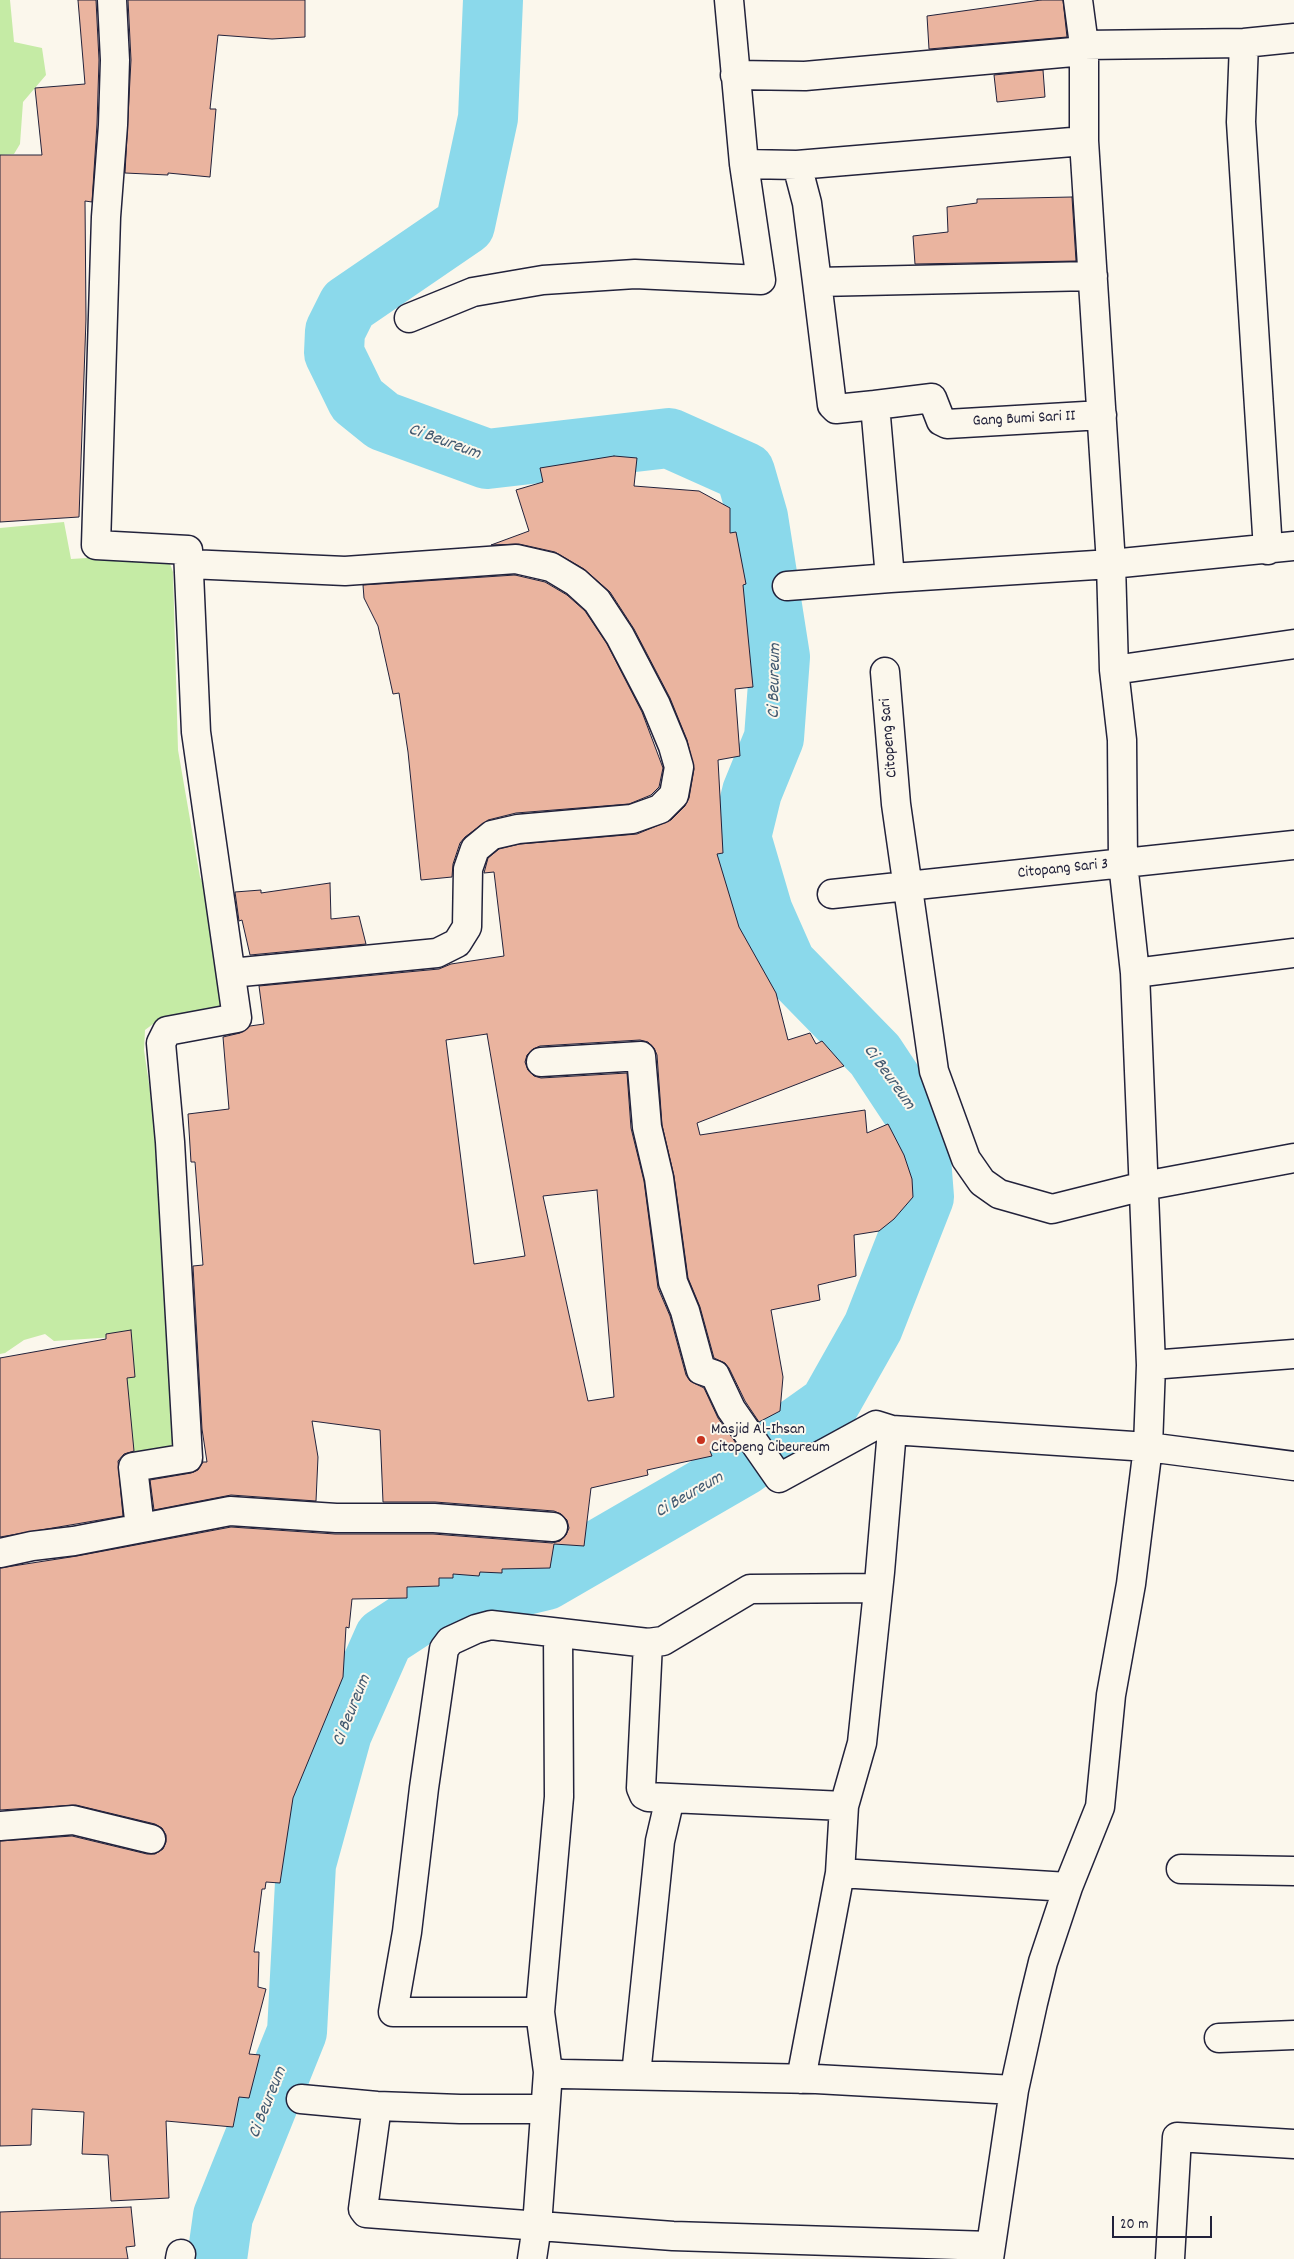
<!DOCTYPE html>
<html>
<head>
<meta charset="utf-8">
<style>
  body { margin:0 }
  #map { position:relative; width:1294px; height:2259px; overflow:hidden; background:#fbf7ec; font-family:Dekko,sans-serif }
  canvas { display:block }
  .scale { position:absolute; left:1112px; top:2216px; width:100px; height:22px; box-sizing:border-box; border:2px solid #22223b; border-top:0; padding-left:6px; font-size:15px; line-height:18px; white-space:nowrap; color:#22223b; -webkit-text-stroke:4px #fbf7ec; paint-order:stroke }
</style>
</head>
<body>
<div id="map">
<canvas width="1294" height="2259"></canvas>
<div class="scale">20 m</div>
</div>
<script>
const c = document.querySelector('canvas').getContext('2d');
c.lineJoin = 'round';
function fill(path, color) {
  c.fillStyle = color;
  c.fill(path, 'evenodd');
}
function poly(rows) {
  const path = new Path2D();
  for (const r of rows) {
    path.moveTo(r[0], r[1]);
    for (let i = 2; i < r.length; i += 2) path.lineTo(r[i], r[i + 1]);
  }
  return path;
}
function strokePath(path, color, width, dash) {
  c.strokeStyle = color;
  c.lineWidth = width;
  c.lineCap = dash ? 'butt' : 'round';
  c.setLineDash(dash || []);
  c.stroke(path);
}
function write(font, color, halo, rows, align = 'center') {
  c.font = font + ' Dekko,sans-serif';
  c.lineWidth = 4;
  c.setLineDash([]);
  c.textBaseline = 'middle';
  c.strokeStyle = halo;
  c.fillStyle = color;
  for (const [text, x, y, turn = 0] of rows) {
    c.save();
    c.translate(x, y);
    c.rotate((+turn || 0) * Math.PI / 180);
    c.textAlign = isNaN(turn) ? turn : align;
    if (halo) c.strokeText(text, 0, 0);
    c.fillText(text, 0, 0);
    c.restore();
  }
}
fill(poly([
  [0,0,10,0,14,42,42,48,46,75,23,102,20,144,14,154,0,155],
  [64,522,71,559,166,553,173,572,178,750,200,877,217,915,210,935,227,999,223,1011,200,1018,153,1024,145,1030,144,1050,168,1213,176,1448,135,1463,115,1337,54,1341,45,1334,24,1340,5,1353,0,1354,0,528]
]), '#c5eba5');
strokePath(poly([
  [217,2259,223,2216,297,2032,306,1864,342,1733,384,1638,430,1608,546,1580,743,1466,829,1405,873,1327,924,1197,918,1120,875,1055,786,964,763,912,741,837,752,792,774,738,780,657,758,517,745,472,669,438,487,459,383,421,357,400,334,353,335,331,348,305,465,225,488,118,493,0]
]), '#8bd9eb', 60);
const building = poly([
  [78,0,96,0,99,60,97,124,92,202,85,201,86,319,79,517,0,522,0,155,42,155,35,88,85,84,78,0],
  [128,0,305,0,305,37,272,39,218,35,210,109,216,109,210,177,168,173,168,175,125,173,131,60,128,0],
  [1041,0,1063,0,1067,37,929,49,927,16,1041,0],
  [1043,70,1045,97,997,102,994,75,1043,70],
  [1072,197,1076,261,915,264,913,236,948,232,947,207,977,203,977,199,1072,197],
  [614,456,637,458,634,486,699,491,730,508,730,533,736,532,746,584,743,585,753,687,735,689,740,756,718,760,723,853,717,854,739,927,776,993,788,1040,810,1033,816,1044,822,1041,844,1066,697,1123,700,1135,865,1110,867,1133,888,1124,904,1155,912,1179,913,1197,894,1219,879,1231,854,1235,856,1276,818,1285,820,1300,771,1310,783,1377,780,1411,759,1422,745,1401,729,1368,725,1363,714,1358,700,1307,688,1278,674,1176,662,1125,657,1055,654,1048,648,1042,640,1040,540,1046,533,1049,527,1055,525,1062,528,1070,534,1076,541,1078,627,1073,631,1128,644,1181,658,1288,670,1316,686,1375,690,1381,704,1388,718,1418,736,1443,710,1451,712,1456,647,1470,648,1475,591,1488,584,1546,554,1544,550,1568,502,1569,502,1573,480,1572,479,1576,453,1574,453,1578,439,1578,439,1586,407,1587,407,1598,352,1599,349,1628,346,1627,343,1677,293,1798,280,1883,266,1882,265,1889,262,1889,254,1952,259,1952,258,1987,266,1989,249,2054,260,2055,249,2098,239,2097,233,2127,166,2121,169,2198,111,2201,108,2155,82,2154,84,2112,32,2109,31,2145,0,2146,0,1841,72,1836,147,1854,155,1854,163,1849,166,1842,166,1835,162,1828,155,1824,76,1805,0,1810,0,1568,77,1556,231,1527,335,1534,433,1534,552,1543,560,1541,566,1535,569,1528,567,1520,561,1514,554,1511,435,1502,383,1502,380,1430,312,1421,318,1457,316,1501,231,1495,154,1510,150,1480,191,1473,198,1470,203,1462,207,1462,202,1429,193,1266,203,1265,195,1162,191,1162,188,1114,229,1109,223,1037,240,1033,250,1026,264,1024,259,986,439,969,451,964,504,956,494,872,484,873,488,858,499,849,520,844,637,834,671,820,685,806,689,798,694,769,687,740,670,698,634,629,610,592,584,569,555,552,519,544,491,545,529,531,516,490,543,482,540,468,614,456],
  [487,1034,525,1256,474,1264,446,1040,487,1034],
  [597,1190,614,1397,588,1401,543,1196,597,1190],
  [515,575,545,582,567,595,585,611,607,644,642,712,663,768,659,787,651,795,629,804,516,813,488,820,465,837,460,843,453,864,452,877,421,880,408,752,399,693,393,694,378,626,364,598,363,585,515,575],
  [330,883,331,919,359,916,366,944,250,955,242,920,239,921,235,892,261,890,261,893,330,883],
  [131,1330,135,1377,127,1378,134,1451,124,1454,118,1461,123,1516,0,1537,0,1358,106,1339,106,1334,131,1330],
  [131,2207,135,2246,126,2247,128,2259,0,2259,0,2212,131,2207]
]);
fill(building, '#eab49f');
strokePath(building, '#22223b', 1);
const minor = poly([
  [112,0,115,60,113,125,106,217,96,545,188,550,196,732,237,1018,167,1031,161,1043,170,1142,188,1458,133,1467,140,1528],
  [1244,43,1241,122,1268,550],
  [1084,45,1244,43,1294,38],
  [735,75,805,76,1084,51],
  [744,164,797,165,1084,141],
  [797,165,807,203,817,282,1093,276],
  [817,282,832,405,836,409,875,405],
  [409,318,473,292,543,280,635,274,761,280,744,164,729,0],
  [189,564,345,571,516,559,551,567,576,582,597,601,620,636,656,705,673,746,679,767,674,795,660,809,632,819,518,829,492,835,475,849,468,869,467,927,457,943,437,953,231,973],
  [890,578,875,405,932,398,941,421,947,424,1102,415],
  [787,586,890,578,1111,564,1294,546],
  [1114,670,1294,644],
  [885,672,896,804,934,1071,966,1159,982,1182,999,1194,1052,1209,1144,1186,1294,1158],
  [832,894,1294,845],
  [1135,973,1294,953],
  [541,1062,641,1056,647,1127,659,1178,673,1282,685,1311,701,1370,715,1375,731,1409,779,1478,876,1425,892,1430,1148,1447,1294,1466],
  [1151,1365,1294,1354],
  [0,1553,32,1546,74,1541,230,1511,336,1518,434,1518,553,1527],
  [670,1798,648,1797,644,1795,641,1788,648,1643,663,1641,750,1589,877,1588],
  [0,1826,73,1820,151,1839],
  [1181,1869,1294,1871],
  [840,1873,1068,1887],
  [540,2012,393,2012,407,1932,424,1788,444,1649,450,1641,476,1629,491,1625,648,1643],
  [1219,2038,1294,2035],
  [548,2072,562,2074,816,2079,1014,2090],
  [636,2075,660,1841,670,1798,844,1806],
  [801,2079,840,1873,844,1806,862,1743,880,1572,892,1430],
  [301,2099,377,2106,460,2109,544,2109],
  [377,2106,363,2209,366,2213,673,2236,990,2246],
  [180,2259,181,2254],
  [532,2259,537,2226,548,2072,540,2012,559,1797,558,1633],
  [989,2259,1014,2090,1033,2003,1043,1962,1068,1887,1100,1807,1111,1695,1131,1584,1148,1447,1151,1365,1135,973,1123,863,1122,740,1114,670,1111,564,1084,141,1084,45,1078,0],
  [1170,2259,1177,2137,1294,2144]
]);
strokePath(minor, '#22223b', 31);
strokePath(minor, '#fbf7ec', 28);
for (const [x, y, r, color] of [
  [701,1440,5,"#c8321e"]
]) {
  const dot = new Path2D();
  dot.arc(x, y, r, 0, 2 * Math.PI);
  c.fillStyle = color;
  c.fill(dot);
  strokePath(dot, '#fbf7ec', 2);
}
write('16px', '#22223b', '#fbf7ec', [
  ["Gang Bumi Sari II",1024,420,-3],
  ["Citopeng Sari",890,738,-95],
  ["Citopang Sari 3",1063,870,-6]
]);
write('16px', '#22223b', '#fbf7ec', [
  ["Masjid Al-Ihsan",711,1431],
  ["Citopeng Cibeureum",711,1449]
], 'left');
write('italic 18px', '#425970', '#fbf7ec', [
  ["Ci Beureum",444,443,20],
  ["Ci Beureum",776,681,-89],
  ["Ci Beureum",888,1078,54],
  ["Ci Beureum",690,1496,-30],
  ["Ci Beureum",353,1711,-68],
  ["Ci Beureum",269,2103,-68]
]);
</script>
</body>
</html>
